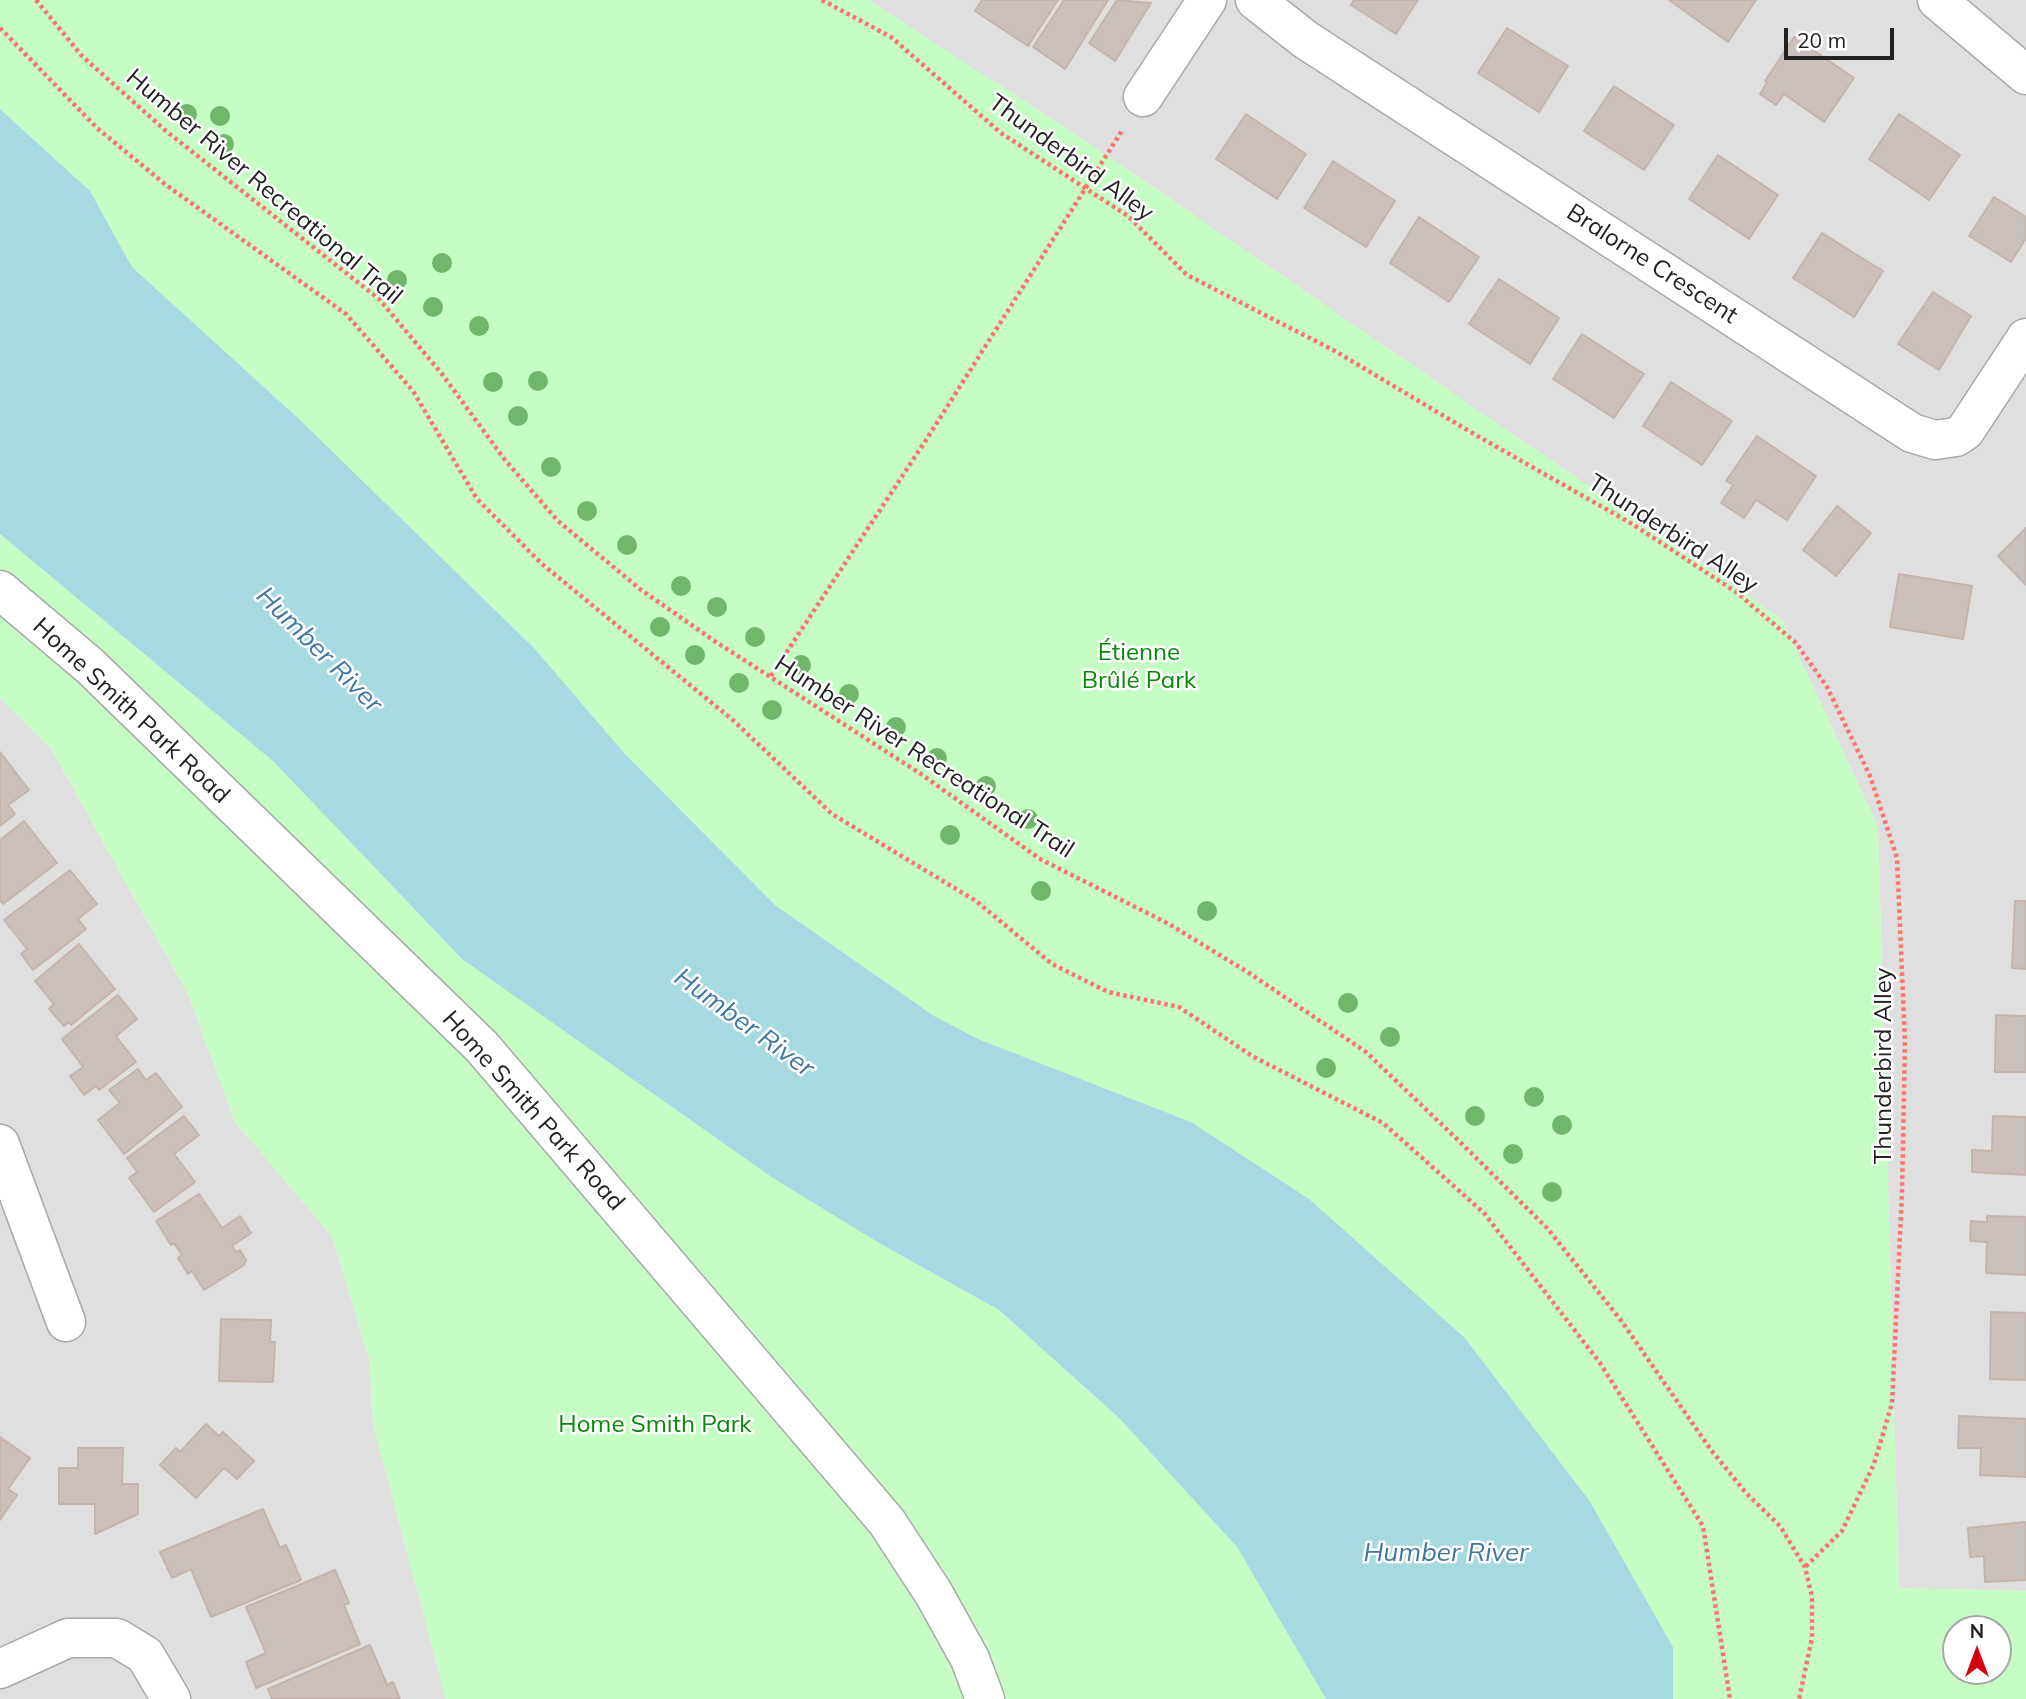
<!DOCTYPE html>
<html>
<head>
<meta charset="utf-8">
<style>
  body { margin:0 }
  #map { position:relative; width:2026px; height:1699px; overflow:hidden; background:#f2eee8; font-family:Mulish,sans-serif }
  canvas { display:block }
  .north { position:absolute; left:1942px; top:1615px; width:70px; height:70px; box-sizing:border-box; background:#fff; border:2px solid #a7a7a7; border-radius:50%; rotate:0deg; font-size:19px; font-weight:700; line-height:28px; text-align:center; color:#222 }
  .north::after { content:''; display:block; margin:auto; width:24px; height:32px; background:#d40010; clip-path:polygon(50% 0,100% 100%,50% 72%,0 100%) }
  .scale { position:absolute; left:1784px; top:28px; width:110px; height:32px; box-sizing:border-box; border:4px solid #222; border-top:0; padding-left:9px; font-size:21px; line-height:24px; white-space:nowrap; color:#222; -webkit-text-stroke:5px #fff; paint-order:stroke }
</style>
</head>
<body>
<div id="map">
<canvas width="2026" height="1699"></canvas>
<div class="north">N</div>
<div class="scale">20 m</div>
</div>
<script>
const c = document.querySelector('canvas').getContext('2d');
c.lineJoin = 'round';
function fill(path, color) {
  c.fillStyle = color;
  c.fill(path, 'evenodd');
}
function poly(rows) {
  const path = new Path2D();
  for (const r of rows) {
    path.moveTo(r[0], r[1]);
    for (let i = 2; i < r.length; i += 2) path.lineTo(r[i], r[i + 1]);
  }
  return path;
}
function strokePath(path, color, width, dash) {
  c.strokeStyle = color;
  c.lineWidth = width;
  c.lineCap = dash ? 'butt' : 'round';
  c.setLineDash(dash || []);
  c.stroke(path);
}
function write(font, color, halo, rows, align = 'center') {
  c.font = font + ' Mulish,sans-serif';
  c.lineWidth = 5;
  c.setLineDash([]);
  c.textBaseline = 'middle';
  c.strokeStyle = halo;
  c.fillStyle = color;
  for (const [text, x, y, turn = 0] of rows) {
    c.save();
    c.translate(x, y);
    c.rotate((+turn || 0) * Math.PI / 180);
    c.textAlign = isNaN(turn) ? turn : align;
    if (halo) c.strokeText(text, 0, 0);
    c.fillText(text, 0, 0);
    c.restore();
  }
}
fill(poly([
  [869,0,2026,0,2026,1591,1899,1589,1878,826],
  [0,698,50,747,189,996,235,1122,332,1236,369,1359,373,1424,446,1699,0,1699]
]), '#e0dfdf');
fill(poly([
  [0,0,869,0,1104,153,1782,619,1878,826,1899,1588,2026,1591,2026,1699,1673,1699,1673,1647,1589,1500,1464,1337,1191,1122,978,1039,933,1016,775,905,625,754,535,649,299,419,132,267,90,191,0,109],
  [1956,1629,1998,1629,1998,1671,1956,1671],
  [0,534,273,761,462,959,879,1243,999,1310,1119,1418,1238,1547,1326,1699,446,1699,373,1424,369,1358,332,1236,235,1122,189,996,50,747,0,698]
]), '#c5fdc5');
fill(poly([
  [0,109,90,191,132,267,299,419,535,649,625,754,775,905,934,1016,978,1039,1191,1122,1309,1199,1464,1337,1589,1500,1673,1647,1673,1699,1326,1699,1237,1547,1119,1418,999,1310,879,1243,773,1178,462,959,273,761,0,534]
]), '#a7d9e2');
const building = poly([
  [982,0,1058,0,1028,46,975,11,982,0],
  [1064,0,1108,0,1065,69,1033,47,1064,0],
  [1117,0,1151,3,1115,61,1089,43,1117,0],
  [1354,0,1418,0,1396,34,1351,5,1354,0],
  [1669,0,1756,0,1728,42,1669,0],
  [1507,28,1568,66,1539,112,1478,73,1507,28],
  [1794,37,1854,78,1824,122,1784,94,1776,105,1760,94,1767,83,1765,81,1794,37],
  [1614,86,1674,125,1644,170,1584,131,1614,86],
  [1246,114,1306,154,1277,199,1216,159,1246,114],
  [1899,114,1960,155,1929,200,1869,159,1899,114],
  [1718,155,1778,195,1749,239,1689,199,1718,155],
  [1333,161,1395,201,1366,247,1304,208,1333,161],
  [1994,197,2026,217,2026,238,2011,262,1969,236,1994,197],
  [1419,217,1479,257,1449,302,1390,263,1419,217],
  [1822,233,1883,271,1854,317,1793,278,1822,233],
  [1499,279,1559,318,1530,364,1469,324,1499,279],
  [1933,292,1971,316,1939,370,1898,344,1933,292],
  [1582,334,1644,374,1614,418,1553,379,1582,334],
  [1671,382,1732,421,1702,465,1643,426,1671,382],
  [1757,436,1816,476,1787,520,1756,500,1744,518,1721,503,1733,485,1726,481,1757,436],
  [1837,506,1871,533,1836,576,1803,550,1837,506],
  [2026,528,2026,585,1998,556,2026,528],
  [1899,574,1972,586,1963,639,1890,627,1899,574],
  [0,752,29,790,8,805,15,814,0,826,0,752],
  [24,821,57,863,3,904,0,900,0,840,24,821],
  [70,870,97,904,78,919,86,929,33,970,21,954,27,949,4,920,70,870],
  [2015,901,2026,901,2026,969,2012,968,2015,901],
  [79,944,115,989,71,1025,69,1022,64,1026,49,1009,54,1004,35,981,79,944],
  [118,995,137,1019,116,1036,136,1062,99,1090,96,1086,84,1095,70,1076,83,1067,62,1039,118,995],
  [1996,1015,2026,1016,2026,1072,1995,1072,1996,1015],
  [138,1069,146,1080,156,1073,182,1107,124,1154,98,1120,120,1103,109,1090,138,1069],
  [184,1116,199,1135,174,1154,195,1182,154,1212,129,1178,137,1172,127,1158,184,1116],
  [1993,1116,2026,1117,2026,1175,1972,1172,1972,1150,1992,1151,1993,1116],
  [199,1194,222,1228,240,1216,251,1233,232,1246,236,1252,240,1250,246,1260,244,1265,204,1290,192,1271,188,1274,178,1258,182,1255,174,1243,171,1245,156,1221,199,1194],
  [1987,1216,2026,1217,2026,1275,1986,1273,1987,1242,1970,1241,1971,1221,1987,1222,1987,1216],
  [1991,1312,2026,1313,2026,1380,1990,1379,1991,1312],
  [221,1319,271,1320,270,1342,275,1342,273,1382,219,1381,221,1319],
  [1959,1416,2026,1419,2026,1477,1980,1475,1981,1448,1958,1448,1959,1416],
  [206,1424,219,1436,223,1432,254,1461,237,1479,224,1468,196,1498,160,1465,176,1448,180,1452,206,1424],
  [0,1437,30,1458,8,1489,17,1495,0,1520,0,1437],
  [78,1448,123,1448,122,1484,138,1484,138,1514,95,1534,95,1504,59,1504,59,1468,78,1468,78,1448],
  [263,1509,280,1548,286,1545,301,1580,211,1617,191,1569,172,1578,160,1552,263,1509],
  [2026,1522,2026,1580,1985,1582,1984,1556,1970,1557,1968,1528,2026,1522],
  [335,1570,349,1603,344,1605,360,1644,256,1688,246,1662,266,1653,246,1607,335,1570],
  [370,1645,387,1685,393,1682,400,1699,272,1699,268,1689,370,1645]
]);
fill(building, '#cbc0bb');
strokePath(building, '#c5b4aa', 2);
const minor = poly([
  [1255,0,1306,40,1912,433,1935,440,1956,437,1965,431,2026,338],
  [1937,0,2026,75],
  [1143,97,1207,0],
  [0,590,90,666,482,1047,887,1522,934,1594,970,1659,985,1699],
  [0,1144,66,1322],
  [0,1669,68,1638,117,1638,145,1655,171,1699]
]);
strokePath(minor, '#a9a9a9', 41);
strokePath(poly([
  [36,0,82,56,166,131,379,299,442,374,505,460,558,521,640,589,713,640,921,774,1040,859,1169,924,1249,973,1366,1052,1460,1142,1547,1228,1620,1319,1711,1450,1746,1493,1780,1526,1805,1567,1812,1597,1812,1638,1799,1699],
  [822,0,891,37,1001,133,1128,216,1187,275,1335,351,1474,434,1634,525,1736,592,1796,643,1827,687,1870,776,1897,858,1905,1042,1902,1192,1892,1403,1874,1464,1842,1531,1805,1567],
  [0,28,97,128,166,185,346,314,413,391,477,499,542,564,734,721,832,814,976,901,1052,964,1108,992,1179,1007,1252,1056,1383,1123,1484,1213,1600,1363,1703,1526,1730,1699],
  [921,448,1123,129],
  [771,676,922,446]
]), '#ff716d', 4.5, [3.5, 3.5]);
strokePath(minor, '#fff', 38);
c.fillStyle = '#70b76c';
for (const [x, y] of [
  [187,114],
  [220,116],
  [224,144],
  [442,263],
  [397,280],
  [433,307],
  [479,326],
  [538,381],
  [493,382],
  [518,416],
  [551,467],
  [587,511],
  [627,545],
  [681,586],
  [717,607],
  [660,627],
  [755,637],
  [695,655],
  [801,665],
  [739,683],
  [849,694],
  [772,710],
  [896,727],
  [937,758],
  [986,786],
  [1028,819],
  [950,835],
  [1041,891],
  [1207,911],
  [1348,1003],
  [1390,1037],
  [1326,1068],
  [1534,1097],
  [1475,1116],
  [1562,1125],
  [1513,1154],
  [1552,1192]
]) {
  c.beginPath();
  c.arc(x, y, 10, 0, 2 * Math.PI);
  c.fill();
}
write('24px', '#222', '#fff', [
  ["Thunderbird Alley",1071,158,36],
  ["Humber River Recreational Trail",264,187,40],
  ["Bralorne Crescent",1652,264,33],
  ["Thunderbird Alley",1673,534,33],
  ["Home Smith Park Road",131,711,43],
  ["Humber River Recreational Trail",924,757,33],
  ["Thunderbird Alley",1884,1066,-90],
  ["Home Smith Park Road",533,1111,48]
]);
write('24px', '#068a06', '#fff', [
  ["Étienne",1139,653],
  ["Brûlé Park",1139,681],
  ["Home Smith Park",655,1425]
]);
write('italic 26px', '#3f779f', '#fff', [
  ["Humber River",319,650,45],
  ["Humber River",744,1023,36],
  ["Humber River",1446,1553]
]);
</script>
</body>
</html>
